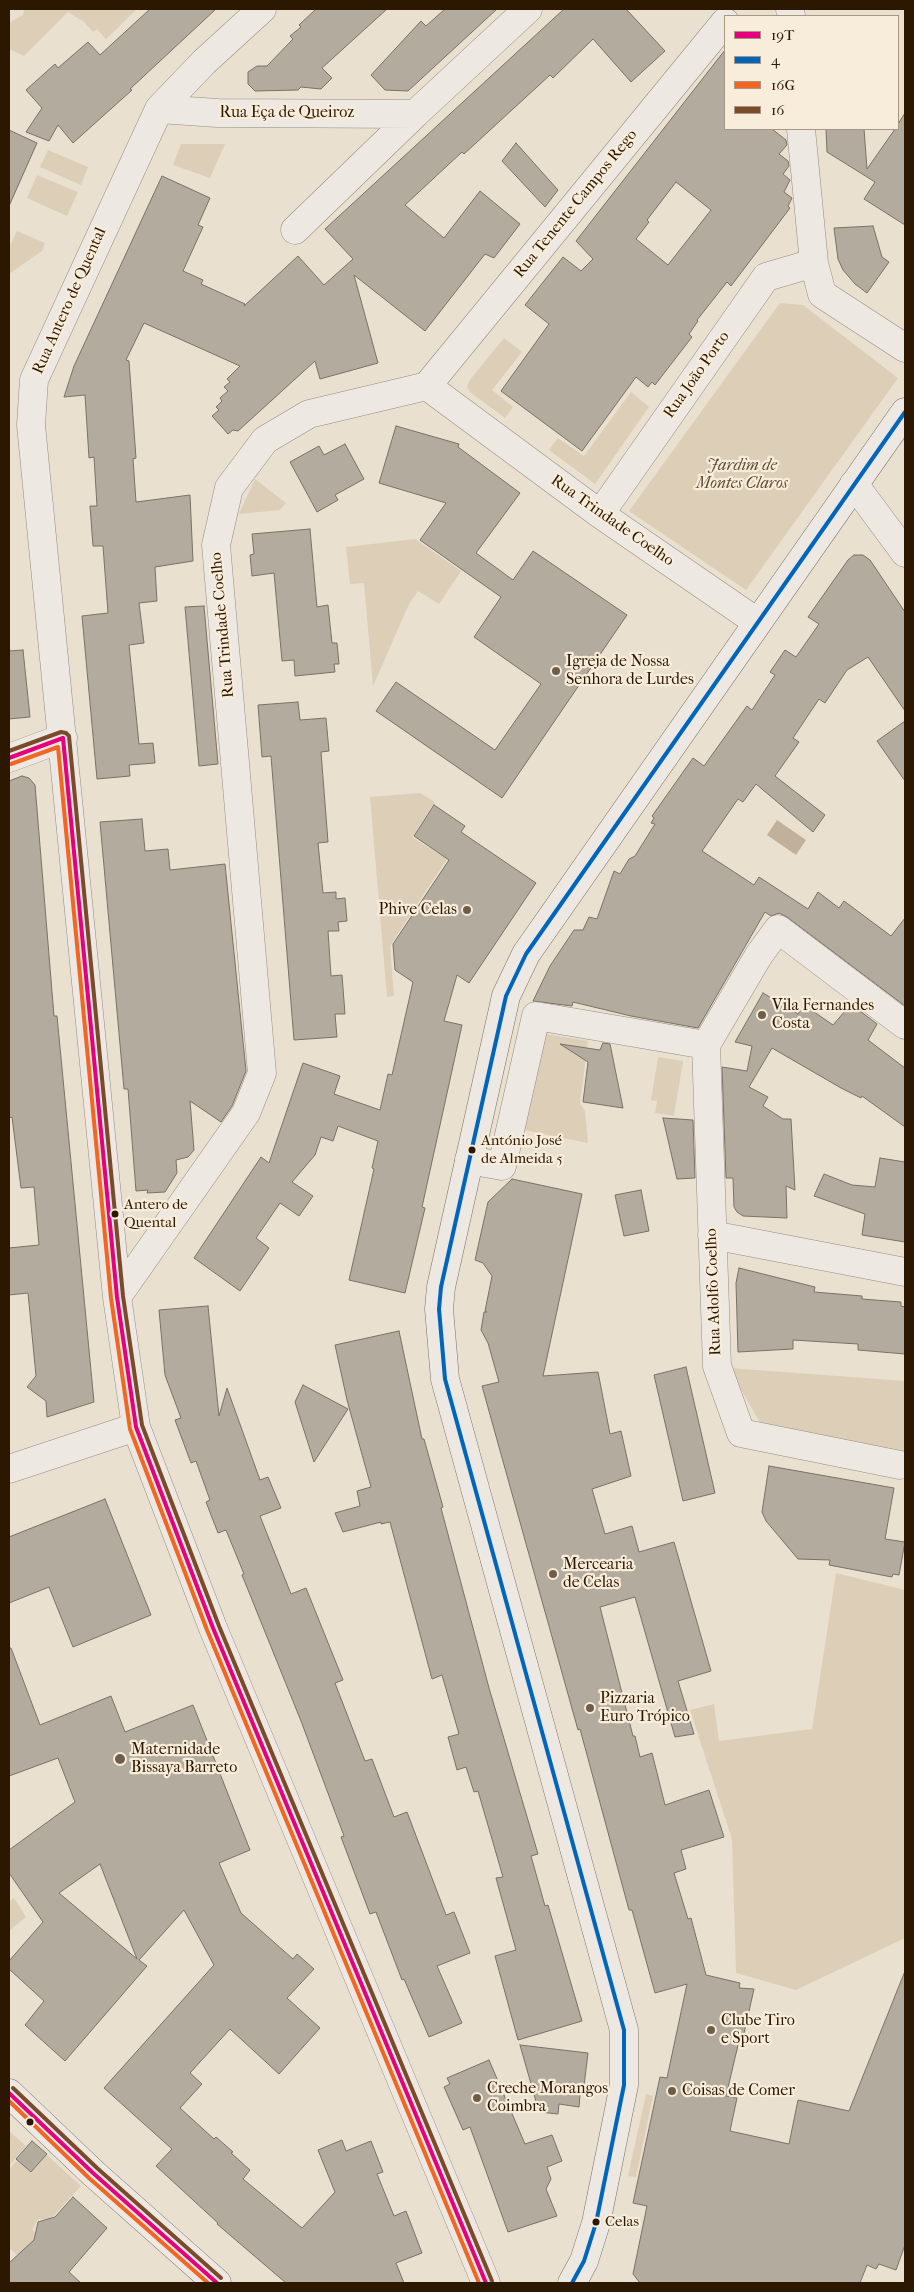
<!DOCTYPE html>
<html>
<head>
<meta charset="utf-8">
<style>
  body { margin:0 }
  #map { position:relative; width:914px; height:2292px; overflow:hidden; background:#eae0d0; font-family:"IM FELL French Canon",serif }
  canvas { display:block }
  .frame { position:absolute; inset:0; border:10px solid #2c1801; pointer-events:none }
  .legend { position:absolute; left:724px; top:15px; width:175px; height:115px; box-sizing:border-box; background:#f8ecda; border:1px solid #a69783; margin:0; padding:6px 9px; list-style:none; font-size:15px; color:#2c1801 }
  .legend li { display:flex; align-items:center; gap:10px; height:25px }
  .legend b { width:25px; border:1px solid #a69783 }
</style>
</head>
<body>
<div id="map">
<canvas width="914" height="2292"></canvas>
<div class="frame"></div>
<ul class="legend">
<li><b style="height:6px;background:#e5007d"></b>19T</li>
<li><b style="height:6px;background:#0065bd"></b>4</li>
<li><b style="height:6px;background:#f26522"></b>16G</li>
<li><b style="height:6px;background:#7a4b2a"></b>16</li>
</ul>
</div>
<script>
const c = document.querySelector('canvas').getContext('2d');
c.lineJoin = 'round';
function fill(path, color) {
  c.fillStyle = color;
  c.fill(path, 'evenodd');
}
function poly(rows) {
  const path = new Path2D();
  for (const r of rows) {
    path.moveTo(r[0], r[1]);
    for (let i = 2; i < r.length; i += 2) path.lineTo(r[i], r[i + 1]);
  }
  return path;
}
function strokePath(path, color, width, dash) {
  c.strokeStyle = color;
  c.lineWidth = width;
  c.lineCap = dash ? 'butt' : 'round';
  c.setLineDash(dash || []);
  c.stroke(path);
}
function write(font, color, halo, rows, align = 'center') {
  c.font = font + ' "IM FELL French Canon",serif';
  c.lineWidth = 4.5;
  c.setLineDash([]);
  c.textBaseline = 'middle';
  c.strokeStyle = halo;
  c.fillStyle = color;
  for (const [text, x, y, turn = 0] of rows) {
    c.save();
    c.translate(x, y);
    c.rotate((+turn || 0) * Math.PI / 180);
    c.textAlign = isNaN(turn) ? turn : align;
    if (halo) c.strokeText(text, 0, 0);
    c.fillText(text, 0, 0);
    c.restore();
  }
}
fill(poly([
  [24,9,137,9,106,39,97,29,93,32,84,22,68,12,24,56,9,49,9,23,23,15],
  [181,144,225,144,210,178,173,165],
  [48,150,88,167,81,185,40,167],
  [37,175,78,192,67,216,27,198],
  [17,231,45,243,42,251,9,274,9,248],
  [780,303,803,305,898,378,746,590,629,511],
  [504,338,522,352,492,390,513,407,505,418,470,392,467,387,469,381],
  [631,392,649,407,595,484,549,450,558,438,584,456],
  [255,479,286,503,280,510,239,514],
  [415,539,461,571,439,604,418,591,409,604,373,686,364,583,350,584,346,547],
  [420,793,435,802,412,837,447,859,390,946,394,996,387,997,370,797],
  [546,1034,588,1041,580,1103,585,1111,588,1143,524,1130],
  [658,1057,683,1061,674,1116,655,1113,657,1101,651,1100],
  [729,1368,905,1381,905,1460,763,1428],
  [836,1573,905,1590,905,1938,796,1990,736,1973,732,1839,690,1710,714,1704,719,1741,812,1729],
  [14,1898,26,1917,9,1931,9,1902],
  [646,2094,653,2096,636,2177,628,2176],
  [9,2131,26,2146,9,2166],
  [47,2155,81,2186,50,2220,39,2219,35,2223,33,2230,36,2235,34,2239,57,2259,43,2276,9,2248,9,2170,17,2160,31,2173]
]), '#ddceb8');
fill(poly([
  [777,820,806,840,796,855,767,835]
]), '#c2b19a');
const building = poly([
  [150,9,216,9,130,89,132,90,73,143,58,125,49,141,26,132,42,108,26,90,55,64,58,68,88,42,100,55,150,9],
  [316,9,387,9,322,68,332,78,321,89,301,87,298,90,255,91,248,84,248,72,257,66,267,66,293,39,290,36,301,27,299,25,316,9],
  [445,9,497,9,408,91,385,90,371,75,421,21,426,26,445,9],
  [564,9,626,9,665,51,631,82,593,39,553,78,550,75,464,154,462,152,405,205,444,238,480,191,520,224,494,258,485,254,425,331,354,275,378,363,320,379,315,361,238,431,233,430,228,434,212,416,219,410,216,407,222,401,220,398,228,391,224,387,230,382,227,379,240,366,144,323,126,360,129,361,136,458,133,459,136,502,190,495,193,561,155,567,157,601,139,603,144,643,129,645,139,744,153,743,155,763,129,765,130,776,97,779,82,616,108,613,103,546,93,546,90,506,97,506,94,457,89,458,85,395,64,397,74,366,162,176,210,198,198,225,203,227,183,271,203,280,201,284,245,304,244,306,298,256,324,285,353,259,325,229,564,9],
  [725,50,725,129,772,129,786,140,787,145,779,154,788,161,789,166,783,174,790,180,784,192,792,198,788,206,790,208,731,286,727,282,697,320,698,321,689,334,692,337,655,385,652,382,648,387,636,377,582,451,501,391,549,324,525,305,563,257,581,271,593,259,576,241,725,50],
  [676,182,711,210,668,265,636,239,649,222,647,220,676,182],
  [905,113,905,225,864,199,875,182,827,152,826,129,864,129,867,169,895,129,898,129,898,124,905,113],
  [9,130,37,143,9,206,9,130],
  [516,143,558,190,545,207,502,161,516,143],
  [873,226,882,257,889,262,867,293,855,284,843,270,838,259,834,228,873,226],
  [396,426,459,444,458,447,520,493,476,553,513,580,533,551,627,615,502,798,376,711,396,682,495,750,541,684,474,637,501,597,420,540,446,503,379,483,396,426],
  [345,444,364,479,335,495,338,500,317,512,290,462,319,446,324,455,345,444],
  [310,529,317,607,328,605,332,643,337,643,339,664,334,664,335,672,295,676,294,660,282,661,274,573,252,576,250,555,254,554,252,534,310,529],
  [854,555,863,555,870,560,905,612,905,711,868,657,847,670,825,703,819,699,793,738,799,742,775,776,825,815,813,832,756,784,743,802,738,799,702,851,754,885,759,877,808,909,818,892,839,908,844,901,891,936,905,918,905,1006,787,917,779,913,771,916,765,912,698,1028,631,1016,573,1002,572,1006,533,1001,550,966,574,930,583,930,589,917,597,919,614,871,620,874,629,859,635,856,655,824,651,823,654,818,652,816,693,758,704,766,747,706,752,710,775,675,770,672,785,650,796,657,819,624,808,617,848,560,854,555],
  [204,606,218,764,199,766,185,607,204,606],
  [23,650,30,717,9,719,9,651,23,650],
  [298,702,300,720,326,718,329,751,321,752,328,842,318,843,323,893,336,892,336,899,345,898,347,921,338,922,339,931,328,931,331,976,342,975,345,1014,335,1014,337,1037,294,1040,271,756,262,757,258,705,298,702],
  [905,721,905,781,877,741,905,721],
  [22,776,29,778,35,785,54,1016,57,1016,94,1402,47,1417,46,1401,27,1387,36,1376,28,1293,9,1295,9,1248,39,1245,34,1187,21,1188,12,1117,9,1118,9,781,22,776],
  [434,805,465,826,461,832,536,883,469,983,457,975,444,1021,462,1025,422,1207,425,1208,405,1293,349,1280,374,1169,372,1168,378,1141,338,1126,333,1141,321,1137,315,1155,292,1182,313,1196,299,1216,280,1203,256,1238,269,1248,240,1291,194,1258,261,1157,269,1163,303,1063,340,1076,334,1094,380,1110,388,1074,392,1075,413,982,395,970,393,944,449,860,414,836,434,805],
  [142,819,145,851,168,849,170,870,225,864,246,1071,232,1106,221,1122,190,1101,194,1150,188,1157,176,1160,177,1173,165,1192,147,1193,148,1190,136,1191,128,1089,124,1089,100,822,142,819],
  [763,993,798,1014,804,1005,833,1025,851,1004,877,1024,868,1040,905,1068,905,1127,862,1096,861,1098,841,1088,772,1048,749,1087,768,1097,763,1106,783,1119,791,1119,795,1190,786,1186,787,1218,743,1216,737,1212,734,1207,733,1178,726,1178,722,1067,747,1071,752,1046,735,1042,763,993],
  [603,1043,610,1044,623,1108,583,1102,588,1062,560,1044,600,1050,603,1043],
  [663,1118,693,1120,695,1178,677,1179,663,1118],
  [880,1158,905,1162,905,1242,862,1235,865,1214,814,1196,824,1174,852,1185,875,1187,880,1158],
  [512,1179,582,1194,543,1376,598,1372,610,1434,621,1431,631,1476,592,1489,605,1534,632,1526,639,1552,674,1542,711,1671,678,1681,694,1734,675,1737,635,1597,600,1607,633,1736,635,1736,640,1757,652,1753,665,1805,709,1790,724,1837,681,1850,686,1869,674,1873,688,1919,691,1918,706,1975,740,1983,739,1988,754,1989,742,2042,739,2041,726,2096,737,2098,730,2131,789,2144,798,2100,849,2111,905,1971,905,2245,896,2270,879,2264,876,2269,867,2265,860,2283,640,2283,633,2274,647,2206,633,2203,660,2077,667,2078,687,1984,655,1993,632,1910,629,1910,580,1729,578,1730,482,1386,499,1382,488,1343,481,1330,484,1312,487,1312,485,1311,492,1276,483,1263,475,1260,488,1202,512,1179],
  [641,1190,649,1231,624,1236,615,1195,641,1190],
  [739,1268,815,1287,814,1292,862,1296,862,1299,901,1302,901,1306,905,1307,905,1354,858,1350,858,1344,793,1340,793,1349,738,1352,736,1283,739,1268],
  [208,1306,219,1416,227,1388,260,1480,268,1477,281,1508,260,1516,291,1594,306,1588,343,1680,335,1683,365,1761,372,1759,394,1817,407,1812,446,1915,454,1912,470,1953,437,1966,462,2023,429,2037,404,1979,402,1980,376,1912,370,1914,341,1837,344,1836,301,1721,242,1575,244,1574,226,1530,218,1533,206,1502,210,1500,196,1461,191,1463,175,1420,181,1418,165,1375,159,1310,208,1306],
  [399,1331,422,1439,424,1439,443,1507,441,1508,489,1688,538,1854,531,1856,545,1906,548,1905,582,2021,518,2040,495,1956,516,1950,496,1878,503,1877,478,1791,474,1792,466,1767,457,1770,448,1737,459,1734,442,1675,432,1679,390,1522,381,1524,381,1522,343,1532,335,1513,360,1506,357,1491,371,1487,347,1400,335,1345,399,1331],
  [686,1367,715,1493,683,1501,654,1375,686,1367],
  [303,1385,348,1409,314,1462,295,1402,303,1385],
  [769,1466,894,1488,885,1539,905,1542,899,1575,893,1574,892,1577,829,1565,830,1560,798,1559,766,1521,762,1512,769,1466],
  [105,1499,151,1615,73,1647,49,1587,9,1603,9,1537,105,1499],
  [9,1648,11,1648,40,1725,111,1696,125,1732,193,1705,250,1850,219,1863,241,1913,293,1959,297,1954,314,1969,287,1998,320,2028,279,2074,230,2029,190,2073,202,2084,180,2108,214,2139,216,2137,233,2152,231,2153,250,2170,243,2179,302,2228,335,2192,318,2150,342,2140,346,2151,371,2141,383,2172,377,2174,394,2216,406,2211,422,2253,396,2263,404,2283,286,2283,217,2224,218,2223,156,2166,172,2149,104,2088,214,1965,184,1910,139,1960,147,1966,65,2061,25,2025,44,2001,9,1969,9,1961,43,1922,9,1873,9,1850,75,1802,58,1758,9,1776,9,1648],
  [100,1864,137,1959,59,1893,100,1864],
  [520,2045,588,2053,583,2094,580,2094,579,2107,559,2104,558,2114,539,2112,520,2045],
  [489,2060,525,2144,552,2135,562,2161,547,2167,551,2179,546,2189,557,2216,508,2232,470,2127,463,2130,444,2087,450,2084,447,2078,489,2060],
  [32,2141,47,2154,31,2172,16,2159,32,2141],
  [73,2197,107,2228,69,2272,81,2283,9,2283,9,2263,34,2240,38,2222,55,2217,73,2197]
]);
fill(building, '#b3ab9e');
strokePath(building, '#7a7166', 1);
const street = poly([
  [262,9,204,62,159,109,34,380,31,425,117,1297,136,1427,213,1628,486,2283],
  [790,9,791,16],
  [159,109,217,113,415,114,528,9],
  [801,129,814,263,822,294,905,348],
  [295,230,415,114],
  [427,386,725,22],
  [854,484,905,553],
  [600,514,766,277,814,263],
  [9,758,63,738],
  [706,1045,759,955,778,929,905,1025],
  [469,1160,502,1166,536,1016,706,1045,717,1366,741,1433,900,1465],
  [712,1235,905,1272],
  [117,1297,246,1113,262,1073,216,545,229,488,265,440,309,414,427,386,600,514,757,622],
  [9,1469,136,1427]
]);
const secondary = poly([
  [9,2093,93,2173,217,2283],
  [572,2283,584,2261,596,2223,624,2085,624,2030,445,1379,439,1309,441,1287,506,996,526,954,905,412]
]);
strokePath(street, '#958d81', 29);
strokePath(secondary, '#7a7166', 29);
strokePath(street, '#ede8e1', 28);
strokePath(secondary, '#ede8e1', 28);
strokePath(poly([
  [9,758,63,738,117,1297,136,1427,213,1628,486,2283],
  [9,2093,93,2173,217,2283]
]), '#e5007d', 4);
strokePath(poly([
  [572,2283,584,2261,596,2223,624,2085,624,2030,445,1379,439,1309,441,1287,506,996,526,954,905,412]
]), '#0065bd', 4);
strokePath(poly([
  [11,764,58,747,111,1298,130,1429,207,1630,479,2283],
  [9,2101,89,2178,208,2283]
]), '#f26522', 4);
strokePath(poly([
  [9,751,61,732,66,733,69,736,123,1296,142,1425,219,1626,492,2281],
  [13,2088,97,2168,221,2278]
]), '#7a4b2a', 4);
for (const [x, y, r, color] of [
  [556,671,5,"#6e5e49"],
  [467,910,5,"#6e5e49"],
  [762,1015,5,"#6e5e49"],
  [472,1150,4.5,"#2c1801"],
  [115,1214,4.5,"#2c1801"],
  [553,1574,5,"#6e5e49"],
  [590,1708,5,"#6e5e49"],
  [120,1759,6,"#6e5e49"],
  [711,2030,5,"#6e5e49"],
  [672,2091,5,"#6e5e49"],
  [477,2098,5,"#6e5e49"],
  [30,2122,4.5,"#2c1801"],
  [596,2222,4.5,"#2c1801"]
]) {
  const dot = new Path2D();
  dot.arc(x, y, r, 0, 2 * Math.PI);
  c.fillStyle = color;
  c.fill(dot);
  strokePath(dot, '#f8ecda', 2);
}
write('15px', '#2c1801', '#f8ecda', [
  ["António José",481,1141],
  ["de Almeida 5",481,1159],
  ["Antero de",124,1205],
  ["Quental",124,1223],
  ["Celas",605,2222]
], 'left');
write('16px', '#2c1801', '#f8ecda', [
  ["Rua Eça de Queiroz",287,113],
  ["Rua Tenente Campos Rego",576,204,-51],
  ["Rua Antero de Quental",70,301,-66],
  ["Rua João Porto",697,375,-55],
  ["Rua Trindade Coelho",612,521,35],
  ["Rua Trindade Coelho",223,625,-95],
  ["Rua Adolfo Coelho",714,1292,-92]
]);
write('italic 16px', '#5e4a32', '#f8ecda', [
  ["Jardim de",742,466],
  ["Montes Claros",742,484]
]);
write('16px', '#2c1801', '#f8ecda', [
  ["Igreja de Nossa",566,662],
  ["Senhora de Lurdes",566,680],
  ["Phive Celas",457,910,"right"],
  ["Vila Fernandes",772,1006],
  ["Costa",772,1024],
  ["Mercearia",563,1565],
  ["de Celas",563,1583],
  ["Pizzaria",600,1699],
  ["Euro Trópico",600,1717],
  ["Maternidade",131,1750],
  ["Bissaya Barreto",131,1768],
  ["Clube Tiro",721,2021],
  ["e Sport",721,2039],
  ["Creche Morangos",487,2089],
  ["Coimbra",487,2107],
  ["Coisas de Comer",682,2091]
], 'left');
</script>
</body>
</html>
